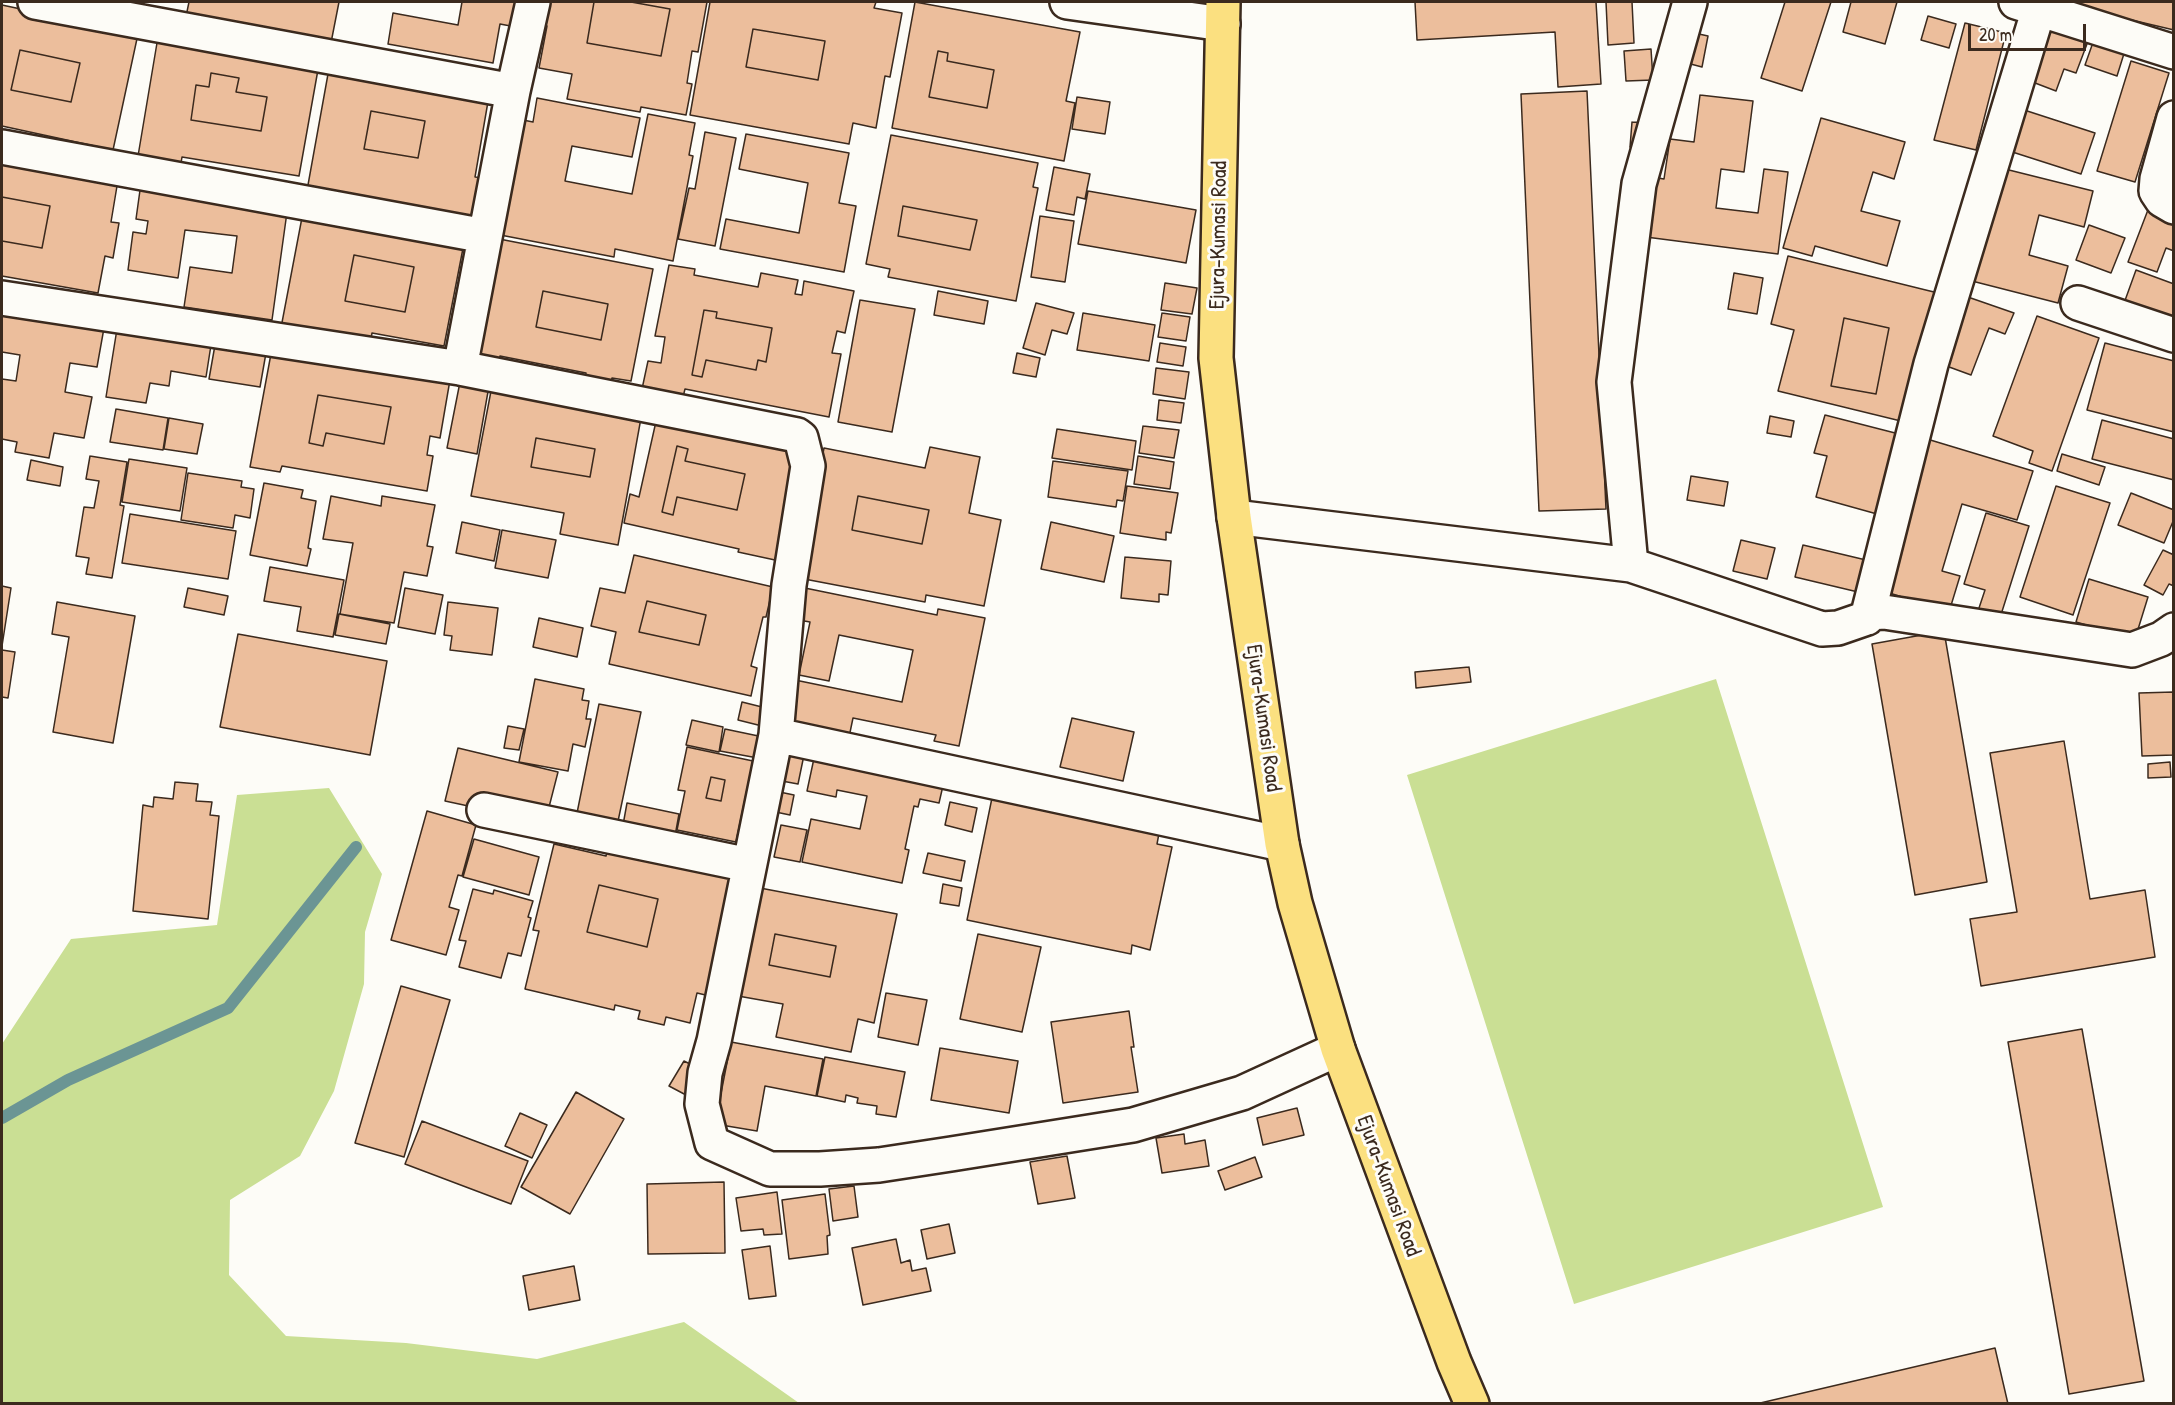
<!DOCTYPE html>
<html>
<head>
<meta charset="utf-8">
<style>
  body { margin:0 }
  #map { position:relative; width:2175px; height:1405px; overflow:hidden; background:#fdfcf7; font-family:"Patrick Hand",sans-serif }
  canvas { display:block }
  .frame { position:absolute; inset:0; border:3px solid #3b2a1e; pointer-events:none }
  .scale { position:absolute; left:1968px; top:24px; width:118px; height:27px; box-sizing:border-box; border:3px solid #3b2a1e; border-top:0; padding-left:8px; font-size:18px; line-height:21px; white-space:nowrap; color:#3b2a1e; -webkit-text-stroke:4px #fdfcf7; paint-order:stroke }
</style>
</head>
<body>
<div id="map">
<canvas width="2175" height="1405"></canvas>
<div class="frame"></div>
<div class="scale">20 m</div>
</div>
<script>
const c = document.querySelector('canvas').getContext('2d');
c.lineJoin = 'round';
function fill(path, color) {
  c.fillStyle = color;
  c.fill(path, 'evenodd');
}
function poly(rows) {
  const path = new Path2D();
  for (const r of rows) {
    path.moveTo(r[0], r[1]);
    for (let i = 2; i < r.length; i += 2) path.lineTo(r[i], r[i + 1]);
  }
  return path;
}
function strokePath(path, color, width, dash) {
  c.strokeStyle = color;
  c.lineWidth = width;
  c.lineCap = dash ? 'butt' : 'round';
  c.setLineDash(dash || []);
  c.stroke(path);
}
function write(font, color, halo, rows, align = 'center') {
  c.font = font + ' "Patrick Hand",sans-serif';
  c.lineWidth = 6;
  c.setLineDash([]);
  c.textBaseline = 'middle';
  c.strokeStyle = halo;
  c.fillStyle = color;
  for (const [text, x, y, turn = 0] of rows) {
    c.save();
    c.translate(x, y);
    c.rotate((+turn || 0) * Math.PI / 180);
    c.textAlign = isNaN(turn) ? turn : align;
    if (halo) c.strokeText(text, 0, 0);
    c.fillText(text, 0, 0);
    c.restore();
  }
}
fill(poly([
  [1716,679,1883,1207,1574,1304,1407,775],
  [329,788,382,874,365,932,364,984,334,1091,300,1156,230,1200,229,1275,286,1336,406,1343,537,1359,684,1322,799,1403,2,1403,2,1044,71,939,217,925,237,795]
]), '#cadf94');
strokePath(poly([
  [2,1118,68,1080,228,1008,356,847]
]), '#6b9594', 12);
const building = poly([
  [189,2,339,2,329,53,184,26,189,2],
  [462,2,526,2,521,28,500,24,493,63,388,44,393,13,458,25,462,2],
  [544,2,594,2,587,43,661,56,670,9,631,2,707,2,698,52,692,51,687,83,692,84,686,115,641,107,640,112,567,99,572,74,539,68,547,26,540,25,544,2],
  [594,2,631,2,670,9,661,56,587,43,594,2],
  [710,2,876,2,874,8,902,13,890,77,885,76,876,128,853,123,849,144,690,115,710,2],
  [753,29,825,41,818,80,746,67,753,29],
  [915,2,1080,32,1066,101,1075,103,1064,161,892,128,915,2],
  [938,51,948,53,947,61,994,70,987,108,929,97,938,51],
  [1415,2,1596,2,1601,84,1558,87,1555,32,1417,40,1415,2],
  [1606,2,1632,2,1634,43,1608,45,1606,2],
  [1785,2,1831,2,1802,91,1761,78,1785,2],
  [1851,2,1897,2,1885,44,1843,32,1851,2],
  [2055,2,2174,2,2174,30,2055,2],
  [2,5,138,34,113,150,2,126,2,5],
  [20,50,80,63,71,102,11,90,20,50],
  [1928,16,1956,24,1949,48,1921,40,1928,16],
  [2043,19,2090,36,2076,73,2064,69,2056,91,2022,78,2043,19],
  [1965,23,2006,33,1976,150,1934,140,1965,23],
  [753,29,825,41,818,80,746,67,753,29],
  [159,31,319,64,299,176,182,157,179,175,136,168,159,31],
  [211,73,239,78,236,92,267,97,261,131,191,120,196,85,209,87,211,73],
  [1690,32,1708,36,1702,67,1683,62,1690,32],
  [2096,34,2127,44,2117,76,2085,65,2096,34],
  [1651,49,1653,80,1626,81,1624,51,1651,49],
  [20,50,80,63,71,102,11,90,20,50],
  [938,51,948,53,947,61,994,70,987,108,929,97,938,51],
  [2131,61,2169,73,2135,182,2097,171,2131,61],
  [330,63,490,90,475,177,484,178,481,226,306,196,330,63],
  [371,111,425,121,418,158,364,149,371,111],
  [211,73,239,78,236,92,267,97,261,131,191,120,196,85,209,87,211,73],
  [1587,91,1606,509,1539,511,1521,94,1587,91],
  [1700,95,1753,101,1744,172,1721,169,1716,208,1758,213,1764,169,1788,172,1778,254,1638,236,1646,176,1664,179,1670,139,1694,142,1700,95],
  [1077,97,1110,102,1105,134,1072,129,1077,97],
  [537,98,640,118,632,157,572,146,565,181,632,194,648,114,695,123,689,155,693,156,673,261,615,249,614,257,490,233,513,118,533,122,537,98],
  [2018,108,2095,133,2081,174,2003,149,2018,108],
  [371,111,425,121,418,158,364,149,371,111],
  [1821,118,1905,142,1894,179,1873,172,1861,211,1900,221,1887,266,1815,246,1812,256,1783,248,1821,118],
  [1632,122,1648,123,1646,148,1630,147,1632,122],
  [705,132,736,138,715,246,678,239,689,188,695,189,705,132],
  [746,134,849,153,839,203,856,206,844,272,720,249,726,219,799,233,808,183,739,169,746,134],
  [891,135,1038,163,1033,187,1038,188,1016,301,888,277,890,269,866,264,891,135],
  [903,206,977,220,970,250,898,236,903,206],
  [2,159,118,180,111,222,119,223,113,258,105,256,98,293,2,276,2,241,42,248,50,206,2,197,2,159],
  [1054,167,1090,174,1085,199,1077,197,1074,215,1046,210,1054,167],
  [1997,167,2093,191,2084,227,2039,215,2029,255,2068,266,2058,303,1968,280,1997,167],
  [141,183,288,205,272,320,184,307,190,267,232,273,237,236,185,230,178,278,128,270,133,232,146,234,148,221,136,219,141,183],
  [1088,191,1196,210,1186,263,1078,244,1088,191],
  [2,197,50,206,42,248,2,241,2,197],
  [2151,202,2174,210,2174,251,2166,248,2157,272,2128,262,2151,202],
  [903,206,977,220,970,250,898,236,903,206],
  [304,207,465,238,444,346,372,333,369,350,280,333,304,207],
  [354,255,414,267,405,312,345,301,354,255],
  [1040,216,1074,221,1065,282,1031,277,1040,216],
  [2089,225,2125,238,2111,273,2076,260,2089,225],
  [489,237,653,269,631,381,612,378,610,386,585,381,586,373,500,356,497,371,463,364,489,237],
  [543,291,608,304,601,340,536,327,543,291],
  [354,255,414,267,405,312,345,301,354,255],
  [1788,256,1942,294,1909,423,1778,391,1794,330,1771,324,1788,256],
  [1844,318,1889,328,1876,394,1831,386,1844,318],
  [669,265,695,269,694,275,758,287,761,273,798,280,795,294,802,295,804,281,854,291,845,333,837,331,832,353,841,354,829,417,685,389,683,397,642,389,648,361,661,363,665,337,655,336,669,265],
  [704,310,717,312,716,318,772,328,766,362,758,360,756,370,706,360,702,377,692,375,704,310],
  [2136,270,2174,284,2174,325,2123,306,2136,270],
  [1734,273,1763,278,1757,314,1728,309,1734,273],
  [1165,283,1197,288,1192,314,1161,310,1165,283],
  [543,291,608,304,601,340,536,327,543,291],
  [938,291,988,301,984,324,934,315,938,291],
  [1965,296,2014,313,2005,334,1989,328,1971,375,1941,364,1965,296],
  [860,300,915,309,892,432,838,422,860,300],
  [1036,303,1074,313,1067,334,1052,330,1045,355,1023,348,1036,303],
  [2,310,104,328,97,367,70,363,65,392,92,397,84,438,54,433,49,458,15,452,17,442,2,439,2,379,16,381,20,355,2,352,2,310],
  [704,310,717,312,716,318,772,328,766,362,758,360,756,370,706,360,702,377,692,375,704,310],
  [1083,313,1155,325,1149,361,1077,350,1083,313],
  [1162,313,1190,317,1186,341,1158,337,1162,313],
  [2037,316,2099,338,2052,471,2029,463,2033,451,1993,436,2037,316],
  [1844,318,1889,328,1876,394,1831,386,1844,318],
  [117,329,211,345,206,377,171,371,169,386,150,383,146,403,106,397,117,329],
  [273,343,451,374,440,438,430,436,427,455,433,456,427,491,282,466,280,472,250,467,273,343],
  [318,395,391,407,384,444,326,433,323,446,309,443,318,395],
  [1160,343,1186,347,1183,366,1157,362,1160,343],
  [2105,343,2174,361,2174,432,2087,410,2105,343],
  [215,345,266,353,260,387,209,379,215,345],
  [1017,353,1040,358,1036,377,1013,373,1017,353],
  [1156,368,1189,372,1185,399,1153,394,1156,368],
  [460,382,489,386,477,454,447,448,460,382],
  [491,391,641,418,618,545,560,534,564,513,471,496,491,391],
  [536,438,595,449,590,477,531,467,536,438],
  [318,395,391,407,384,444,326,433,323,446,309,443,318,395],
  [1159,400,1184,403,1181,423,1157,420,1159,400],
  [116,409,168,418,163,450,110,442,116,409],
  [1825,415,1899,434,1877,514,1816,497,1827,456,1814,453,1825,415],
  [1770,416,1794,421,1791,437,1767,433,1770,416],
  [657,417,800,448,775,560,738,552,739,549,624,523,630,494,639,497,657,417],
  [677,446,688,449,685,461,745,474,737,510,677,497,673,515,662,512,677,446],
  [169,418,203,424,197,454,164,449,169,418],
  [2102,420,2174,439,2174,480,2092,459,2102,420],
  [1143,426,1179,430,1174,458,1139,453,1143,426],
  [1057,429,1136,441,1132,470,1052,458,1057,429],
  [536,438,595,449,590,477,531,467,536,438],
  [1927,439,2033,471,2017,520,1962,504,1942,571,1960,576,1949,612,1880,590,1927,439],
  [677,446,688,449,685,461,745,474,737,510,677,497,673,515,662,512,677,446],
  [930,447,980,457,969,513,1001,520,984,606,926,595,925,602,799,578,824,448,925,468,930,447],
  [858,496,929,510,922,544,852,530,858,496],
  [2062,454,2105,467,2099,485,2057,471,2062,454],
  [90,456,127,462,120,505,124,506,112,578,86,574,89,558,76,556,84,507,94,508,99,481,86,479,90,456],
  [1138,456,1174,462,1170,489,1134,484,1138,456],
  [129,459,187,468,180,511,122,502,129,459],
  [31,460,63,467,60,486,27,480,31,460],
  [1053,461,1128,471,1123,501,1117,500,1116,507,1048,497,1053,461],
  [188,473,242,481,241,487,254,489,250,518,235,515,233,528,181,520,188,473],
  [1691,476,1728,482,1724,506,1687,500,1691,476],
  [264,483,303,490,301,498,316,501,308,548,311,549,307,566,250,555,264,483],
  [1127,486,1178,493,1171,533,1166,532,1166,540,1120,533,1127,486],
  [2056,486,2110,503,2073,615,2020,597,2056,486],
  [2131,493,2174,510,2174,519,2164,543,2118,525,2131,493],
  [331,496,381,506,382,496,435,505,427,546,433,547,427,576,404,572,394,623,340,614,353,543,323,539,331,496],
  [858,496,929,510,922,544,852,530,858,496],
  [1986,513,2029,526,1999,621,1977,614,1985,590,1964,584,1986,513],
  [130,514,236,531,228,579,122,563,130,514],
  [462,522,500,530,494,561,456,553,462,522],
  [1051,522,1114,536,1104,582,1041,569,1051,522],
  [502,530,556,540,548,578,495,568,502,530],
  [1741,540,1775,548,1767,579,1733,571,1741,540],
  [1803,545,1866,560,1858,592,1795,577,1803,545],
  [2163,550,2174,555,2174,586,2169,584,2163,595,2144,585,2163,550],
  [634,555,773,587,766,617,763,617,751,666,757,668,751,696,609,664,616,632,591,626,600,588,625,593,634,555],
  [647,601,706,615,699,645,639,632,647,601],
  [1125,557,1171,561,1168,595,1159,594,1159,602,1121,598,1125,557],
  [270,567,344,580,333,637,297,631,301,607,264,601,270,567],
  [2089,579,2148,597,2135,639,2076,622,2089,579],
  [2,586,11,588,2,646,2,586],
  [800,587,937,615,938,609,985,618,959,746,934,741,936,735,853,718,848,742,785,730,795,680,902,702,913,650,839,635,829,681,799,675,810,622,793,619,800,587],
  [188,588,228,596,224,615,184,607,188,588],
  [405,588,443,595,435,634,398,627,405,588],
  [647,601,706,615,699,645,639,632,647,601],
  [57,602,135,616,113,743,53,732,69,637,52,634,57,602],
  [448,602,498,608,492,655,450,650,452,636,444,635,448,602],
  [339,614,390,624,386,644,335,635,339,614],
  [539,618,583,628,577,657,533,647,539,618],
  [1944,631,1987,882,1915,895,1872,644,1944,631],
  [238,634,387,661,370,755,220,727,238,634],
  [2,650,15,652,8,698,2,697,2,650],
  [1469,667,1471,682,1416,688,1415,672,1469,667],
  [535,679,584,689,582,700,589,701,586,719,591,719,585,747,573,744,568,771,519,762,535,679],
  [2174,692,2174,755,2142,756,2139,693,2174,692],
  [742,702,774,710,770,728,738,720,742,702],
  [599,704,641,712,617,826,576,818,599,704],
  [1072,718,1134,732,1123,781,1060,767,1072,718],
  [692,720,723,727,719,752,686,745,692,720],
  [508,726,524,729,519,750,504,748,508,726],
  [725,729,768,738,763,759,720,751,725,729],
  [2064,741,2090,899,2145,890,2155,957,1981,986,1970,919,2017,912,1990,753,2064,741],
  [687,747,753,761,736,842,677,830,685,791,678,790,687,747],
  [711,777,725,780,721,801,706,798,711,777],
  [458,748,558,772,548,811,476,794,473,807,445,801,458,748],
  [778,749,804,755,798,784,771,779,778,749],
  [816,749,945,777,939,803,920,799,918,807,914,806,905,849,909,850,902,883,802,862,811,819,860,829,867,796,837,790,836,797,807,791,816,749],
  [2170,762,2171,777,2148,778,2148,764,2170,762],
  [711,777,725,780,721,801,706,798,711,777],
  [175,782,198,784,196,801,212,802,210,815,219,816,208,919,133,911,143,805,153,807,154,797,173,799,175,782],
  [770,790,794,795,790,815,766,810,770,790],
  [993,793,1160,828,1157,844,1172,847,1150,950,1132,945,1131,954,967,920,993,793],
  [950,802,977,808,972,832,945,825,950,802],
  [627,803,679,814,675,836,623,825,627,803],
  [427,811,476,825,462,876,458,875,449,907,459,910,446,955,391,940,427,811],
  [781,825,807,830,800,862,774,857,781,825],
  [474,839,539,857,529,895,463,877,474,839],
  [610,840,737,878,714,997,697,993,690,1023,666,1017,664,1025,638,1019,640,1011,615,1005,614,1010,525,989,539,931,533,930,554,844,606,856,610,840],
  [599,885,658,899,647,947,587,932,599,885],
  [928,853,965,861,961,881,923,873,928,853],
  [943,884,962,888,959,906,940,903,943,884],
  [599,885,658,899,647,947,587,932,599,885],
  [760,888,897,914,874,1023,858,1019,851,1052,776,1037,783,1004,738,996,760,888],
  [775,934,836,946,830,977,769,965,775,934],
  [473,889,493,894,494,890,533,901,528,917,531,918,521,956,508,953,501,978,459,967,466,941,459,940,473,889],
  [775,934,836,946,830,977,769,965,775,934],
  [978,934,1041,947,1022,1032,960,1019,978,934],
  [401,986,450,1000,404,1157,355,1143,401,986],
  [886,993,927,1000,918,1045,878,1037,886,993],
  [1129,1011,1134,1047,1131,1047,1138,1092,1063,1103,1051,1022,1129,1011],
  [2082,1029,2144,1381,2069,1394,2008,1042,2082,1029],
  [731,1042,823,1059,816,1096,765,1086,757,1131,715,1124,731,1042],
  [940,1048,1018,1061,1009,1113,931,1100,940,1048],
  [825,1057,905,1072,896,1117,876,1114,877,1106,857,1103,858,1098,846,1095,845,1102,817,1096,825,1057],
  [684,1061,700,1069,686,1095,669,1086,684,1061],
  [576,1092,624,1119,570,1214,521,1187,576,1092],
  [1297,1108,1304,1135,1263,1145,1257,1118,1297,1108],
  [520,1113,547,1125,532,1158,505,1146,520,1113],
  [422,1121,528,1161,511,1204,405,1164,422,1121],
  [1184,1134,1185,1144,1205,1140,1209,1166,1162,1173,1156,1138,1184,1134],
  [1067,1156,1075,1198,1038,1204,1030,1162,1067,1156],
  [1255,1157,1262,1177,1225,1190,1218,1171,1255,1157],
  [724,1182,725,1253,648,1254,647,1184,724,1182],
  [854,1186,858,1217,833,1221,829,1189,854,1186],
  [777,1192,782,1234,764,1235,763,1229,741,1231,736,1198,777,1192],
  [825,1194,830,1235,827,1236,828,1254,789,1259,782,1200,825,1194],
  [949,1224,955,1253,927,1259,921,1230,949,1224],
  [896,1239,901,1263,910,1260,912,1271,926,1268,931,1291,863,1305,852,1248,896,1239],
  [770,1246,776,1296,749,1299,742,1250,770,1246],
  [574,1266,580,1300,529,1310,523,1276,574,1266],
  [1995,1348,2008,1404,1756,1404,1995,1348]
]);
fill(building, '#ecbe9c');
strokePath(building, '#3b2a1e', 1.5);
const minor = poly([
  [35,2,513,91],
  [1067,2,1223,24],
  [2016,2,2174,52],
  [2174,118,2157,179,2156,191,2162,200,2174,207],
  [2,147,485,236],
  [2,298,460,368,797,435,801,438,808,466,789,585,776,735,714,1041,705,1073,702,1104,712,1143,770,1169,820,1169,879,1165,951,1154,1133,1125,1242,1093,1338,1049],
  [2078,303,2174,335],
  [460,368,513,91,533,2],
  [1234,517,1631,565,1822,629,1838,628,1867,618,1870,613,1884,612,2132,650,2161,639,2174,630],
  [1631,565,1614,382,1639,184,1690,2],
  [1867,618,1931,364,2041,2],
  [776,735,1282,844],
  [484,810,749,865]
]);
const major = poly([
  [1223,2,1216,358,1234,517,1282,844,1295,903,1338,1049,1454,1362,1472,1404]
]);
strokePath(minor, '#3b2a1e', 38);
strokePath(major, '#3b2a1e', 38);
strokePath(minor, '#fdfcf7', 33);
strokePath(major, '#fbe080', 33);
write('22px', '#3b2a1e', '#fdfcf7', [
  ["Ejura-Kumasi Road",1219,235,-89],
  ["Ejura-Kumasi Road",1263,718,82],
  ["Ejura-Kumasi Road",1388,1186,70]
]);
</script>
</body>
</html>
